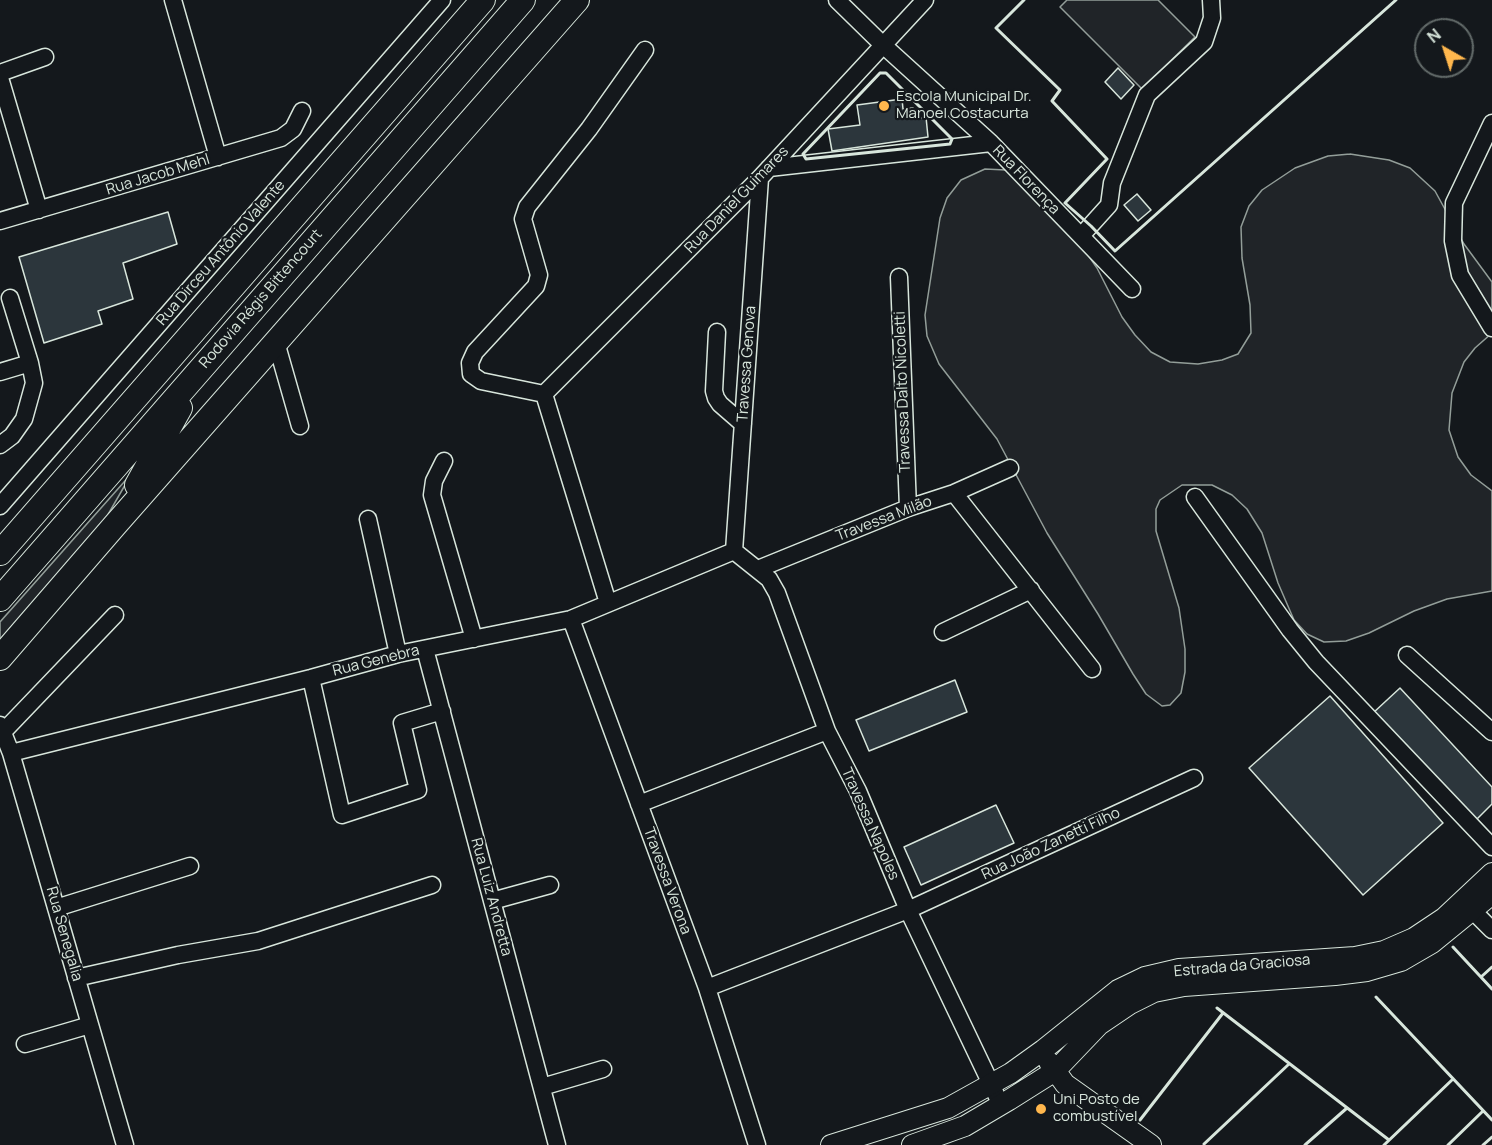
<!DOCTYPE html>
<html>
<head>
<meta charset="utf-8">
<style>
  body { margin:0 }
  #map { position:relative; width:1492px; height:1145px; overflow:hidden; background:#14181c; font-family:Manrope,sans-serif }
  canvas { display:block }
  .north { position:absolute; left:1414px; top:18px; width:60px; height:60px; box-sizing:border-box; background:#14181c; border:2px solid #626a69; border-radius:50%; rotate:321deg; font-size:16px; font-weight:700; line-height:24px; text-align:center; color:#d8e6dc }
  .north::after { content:''; display:block; margin:auto; width:21px; height:27px; background:#ffb74d; clip-path:polygon(50% 0,100% 100%,50% 72%,0 100%) }
</style>
</head>
<body>
<div id="map">
<canvas width="1492" height="1145"></canvas>
<div class="north">N</div>
</div>
<script>
const c = document.querySelector('canvas').getContext('2d');
c.lineJoin = 'round';
function fill(path, color) {
  c.fillStyle = color;
  c.fill(path, 'evenodd');
}
function poly(rows) {
  const path = new Path2D();
  for (const r of rows) {
    path.moveTo(r[0], r[1]);
    for (let i = 2; i < r.length; i += 2) path.lineTo(r[i], r[i + 1]);
  }
  return path;
}
function strokePath(path, color, width, dash) {
  c.strokeStyle = color;
  c.lineWidth = width;
  c.lineCap = dash ? 'butt' : 'round';
  c.setLineDash(dash || []);
  c.stroke(path);
}
function write(font, color, halo, rows, align = 'center') {
  c.font = font + ' Manrope,sans-serif';
  c.lineWidth = 4.5;
  c.setLineDash([]);
  c.textBaseline = 'middle';
  c.strokeStyle = halo;
  c.fillStyle = color;
  for (const [text, x, y, turn = 0] of rows) {
    c.save();
    c.translate(x, y);
    c.rotate((+turn || 0) * Math.PI / 180);
    c.textAlign = isNaN(turn) ? turn : align;
    if (halo) c.strokeText(text, 0, 0);
    c.fillText(text, 0, 0);
    c.restore();
  }
}
const green = poly([
  [1067,0,1158,0,1195,37,1142,89,1060,7,1067,0],
  [1350,154,1389,160,1410,168,1435,191,1464,244,1492,282,1492,333,1475,348,1464,362,1452,393,1449,430,1458,457,1471,475,1492,491,1492,591,1447,599,1414,611,1369,633,1346,641,1324,642,1307,634,1294,620,1278,583,1262,533,1247,509,1232,495,1212,485,1182,485,1160,500,1156,509,1156,531,1179,608,1185,649,1185,672,1181,693,1170,705,1162,706,1146,694,1133,674,1098,614,1047,533,997,439,939,364,927,336,925,315,940,218,947,198,961,180,985,169,1006,170,1072,232,1097,268,1122,317,1135,335,1151,352,1170,362,1198,364,1222,360,1238,354,1251,333,1250,305,1242,258,1241,227,1249,206,1262,190,1295,168,1328,156,1350,154],
  [132,473,95,537,0,646,0,622,132,473]
]);
fill(green, '#202428');
strokePath(green, '#939e99', 1.5);
const building = poly([
  [1118,68,1134,85,1121,99,1105,82,1118,68],
  [902,99,903,109,913,108,914,119,926,117,928,137,832,151,828,129,860,125,857,105,902,99],
  [1137,194,1151,210,1138,221,1124,205,1137,194],
  [168,212,177,244,123,263,133,299,98,311,102,324,44,343,19,257,168,212],
  [955,680,967,712,869,751,856,720,955,680],
  [1400,688,1492,787,1492,804,1475,821,1373,713,1400,688],
  [1330,696,1443,823,1363,895,1249,768,1330,696],
  [996,805,1014,843,921,885,904,847,996,805]
]);
fill(building, '#2c363c');
strokePath(building, '#d8e6dc', 1.5);
const minor = poly([
  [173,0,218,157],
  [837,0,883,45,991,143,1132,289],
  [0,73,45,57],
  [0,78,39,210],
  [1492,123,1454,203,1453,241,1460,275,1492,328],
  [769,168,991,143],
  [0,221,281,138,293,129,302,111],
  [1081,236,1109,205,1112,183,1147,95,1204,42,1212,18,1211,0],
  [899,277,908,508],
  [717,332,714,391,716,398,720,404,743,424],
  [276,342,300,426],
  [0,372,30,363],
  [544,394,760,178,925,0],
  [544,394,481,381,471,374,470,363,475,352,536,286,539,275,523,219,527,207,589,129,645,50],
  [544,394,608,603],
  [0,445,12,436,24,419,34,383,30,363,10,298],
  [444,461,434,481,432,495,474,639],
  [954,493,1092,669],
  [1195,497,1290,630,1316,662,1492,847],
  [0,506,442,0],
  [368,519,398,654],
  [734,551,769,579,777,593,827,731,858,791,908,910,1001,1105],
  [734,551,760,178],
  [758,569,908,508,954,493,1010,468],
  [571,619,707,988,757,1145],
  [943,632,1031,590],
  [425,649,557,1145],
  [1407,655,1492,732],
  [311,678,342,815,418,790,402,723,442,711],
  [0,725,11,753,125,1145],
  [3,732,115,615],
  [11,753,311,678,398,654,571,619,734,551],
  [639,804,827,731],
  [492,901,550,885],
  [56,908,190,866],
  [1473,911,1492,930],
  [76,978,178,955,258,941,432,885],
  [707,988,908,910,1194,778],
  [25,1044,90,1025],
  [542,1087,603,1069]
]);
const major = poly([
  [1049,1062,1065,1084,1151,1145],
  [831,1145,948,1108,1011,1073,1043,1050,1118,990,1145,977,1179,969,1355,957,1384,951,1414,938,1444,918,1492,873],
  [912,1145,965,1126,1009,1100,1055,1071,1099,1025,1130,1004,1154,992,1184,986,1335,975,1367,971,1401,961,1432,943,1492,894]
]);
const highway = poly([
  [137,485,180,408],
  [0,553,483,0],
  [0,599,523,0],
  [0,658,115,525,577,0]
]);
strokePath(minor, '#d8e6dc', 19);
strokePath(major, '#d8e6dc', 22);
strokePath(highway, '#d8e6dc', 26);
strokePath(minor, '#14181c', 16);
strokePath(major, '#14181c', 20);
strokePath(highway, '#14181c', 24);
strokePath(poly([
  [1024,0,996,28,1060,90,1052,101,1107,159,1065,203,1091,226,1115,251,1396,0],
  [880,73,886,73,952,139,950,144,806,159,803,154,880,73],
  [1453,947,1492,989],
  [1481,977,1492,967],
  [1376,997,1492,1120],
  [1217,1008,1389,1140],
  [1140,1120,1223,1013],
  [1204,1144,1289,1064],
  [1305,1145,1347,1108],
  [1384,1145,1453,1079],
  [1448,1145,1483,1111],
  [1483,1145,1492,1137]
]), '#d8e6dc', 3);
for (const [x, y, r, color] of [
  [884,106,6,"#ffb74d"],
  [1041,1109,6,"#ffb74d"]
]) {
  const dot = new Path2D();
  dot.arc(x, y, r, 0, 2 * Math.PI);
  c.fillStyle = color;
  c.fill(dot);
  strokePath(dot, '#14181c', 2);
}
write('15px', '#d8e6dc', '#14181c', [
  ["Escola Municipal Dr.",896,97],
  ["Manoel Costacurta",896,114],
  ["Uni Posto de",1053,1100],
  ["combustível",1053,1117]
], 'left');
write('15px', '#d8e6dc', '#14181c', [
  ["Rua Jacob Mehl",158,175,-17],
  ["Rua Florença",1026,180,46],
  ["Rua Daniel Guimares",737,200,-46],
  ["Rua Dirceu Antônio Valente",221,253,-49],
  ["Rodovia Régis Bittencourt",261,299,-49],
  ["Travessa Genova",747,364,-86],
  ["Travessa Dalto Nicoletti",903,392,-92],
  ["Travessa Milão",884,519,-21],
  ["Rua Genebra",376,661,-14],
  ["Travessa Napoles",870,824,66],
  ["Rua João Zanetti Filho",1051,844,-25],
  ["Travessa Verona",667,881,70],
  ["Rua Luiz Andretta",491,897,75],
  ["Rua Senegalia",64,934,74],
  ["Estrada da Graciosa",1242,966,-5]
]);
</script>
</body>
</html>
